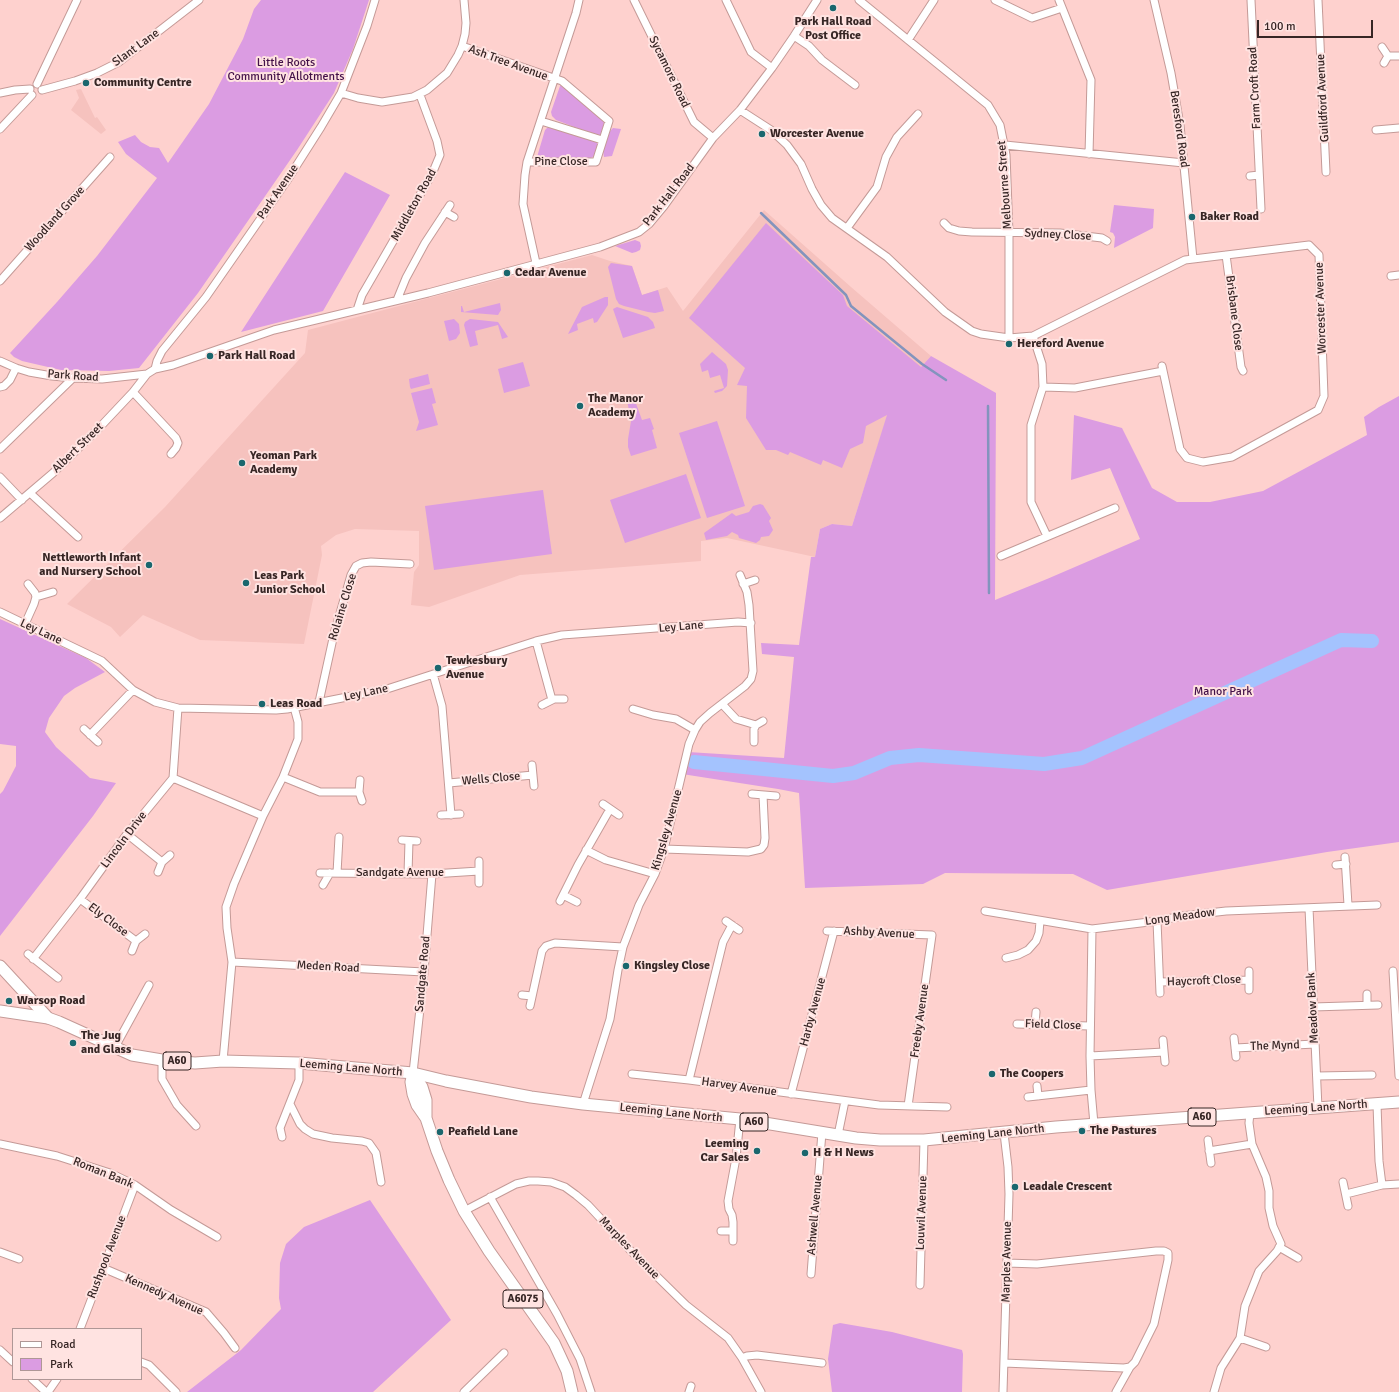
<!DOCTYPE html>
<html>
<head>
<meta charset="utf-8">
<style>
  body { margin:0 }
  #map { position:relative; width:1399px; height:1392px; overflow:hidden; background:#fed1ce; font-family:Signika,sans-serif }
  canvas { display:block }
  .legend { position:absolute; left:12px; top:1328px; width:130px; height:52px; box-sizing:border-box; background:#ffe3e1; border:1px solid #af9796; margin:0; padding:5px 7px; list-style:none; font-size:12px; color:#372625 }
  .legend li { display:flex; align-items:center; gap:8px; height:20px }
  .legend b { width:20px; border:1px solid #af9796 }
  .scale { position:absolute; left:1257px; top:20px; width:116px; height:18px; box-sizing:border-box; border:2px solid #372625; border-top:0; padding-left:5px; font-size:12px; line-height:14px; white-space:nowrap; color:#372625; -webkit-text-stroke:3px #ffe3e1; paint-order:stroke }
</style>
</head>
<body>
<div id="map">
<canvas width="1399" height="1392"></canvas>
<ul class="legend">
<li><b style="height:5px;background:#fff"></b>Road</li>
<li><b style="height:11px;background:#db9ce2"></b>Park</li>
</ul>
<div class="scale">100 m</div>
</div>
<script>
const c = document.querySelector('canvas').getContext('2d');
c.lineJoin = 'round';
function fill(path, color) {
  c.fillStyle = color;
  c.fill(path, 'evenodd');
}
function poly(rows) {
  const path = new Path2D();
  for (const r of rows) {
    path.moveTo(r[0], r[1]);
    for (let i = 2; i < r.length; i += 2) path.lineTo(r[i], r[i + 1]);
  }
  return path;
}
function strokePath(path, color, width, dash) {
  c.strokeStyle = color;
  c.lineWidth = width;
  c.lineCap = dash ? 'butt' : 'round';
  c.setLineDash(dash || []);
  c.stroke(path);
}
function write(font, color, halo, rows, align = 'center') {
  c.font = font + ' Signika,sans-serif';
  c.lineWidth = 4;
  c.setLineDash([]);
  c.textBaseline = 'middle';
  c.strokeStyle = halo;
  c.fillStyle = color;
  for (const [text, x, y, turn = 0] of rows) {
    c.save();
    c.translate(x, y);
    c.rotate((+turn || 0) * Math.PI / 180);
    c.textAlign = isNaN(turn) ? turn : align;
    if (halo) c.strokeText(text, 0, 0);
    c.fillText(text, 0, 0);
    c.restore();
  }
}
fill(poly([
  [81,89,95,118,97,117,106,130,101,134,71,110,79,98,76,90],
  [764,210,851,287,931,356,893,398,852,526,832,524,820,529,815,557,727,538,701,541,701,561,520,575,429,607,411,605,414,572,419,565,419,531,355,529,336,535,321,546,322,555,304,644,200,640,143,615,120,637,111,627,67,604,165,507,305,353,308,330,592,255,610,261,632,266,642,295,667,287,683,311]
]), '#f6c2be');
fill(poly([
  [261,0,369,0,353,49,334,93,297,150,198,293,139,368,109,371,61,370,22,361,14,357,10,353,57,302,97,256,157,178,126,154,118,142,135,135,141,142,150,147,159,148,168,163,209,104,243,39,254,9],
  [561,85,603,119,604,123,601,135,598,136,556,120,552,116,551,112,560,86],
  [548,127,553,127,595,141,598,144,594,156,591,158,538,159,537,157,545,130],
  [613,128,621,129,612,156,604,157,603,151,605,143,609,132],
  [345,172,390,195,323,311,241,332],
  [1114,205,1154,209,1153,228,1114,248,1115,237,1113,233,1110,232],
  [766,223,843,295,847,306,921,367,931,356,996,393,995,600,1047,579,1140,539,1110,468,1071,480,1074,415,1122,428,1152,488,1177,502,1210,502,1263,491,1367,435,1364,417,1379,407,1399,396,1399,842,1327,852,1107,890,1073,874,945,873,923,884,805,888,799,793,778,789,682,774,688,752,784,758,794,657,762,654,761,643,799,645,811,557,815,557,820,529,832,524,852,526,887,415,866,426,863,443,850,449,842,468,823,460,821,465,790,452,788,455,776,450,766,450,746,418,747,386,737,385,745,368,689,318],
  [635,240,640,242,641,246,640,250,636,252,632,253,615,246],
  [611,263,632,266,642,295,658,290,664,311,655,313,648,312,624,306,619,304,616,299,608,267],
  [605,297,608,297,608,305,597,322,594,323,593,318,577,324,578,330,568,334,582,307],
  [500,303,501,310,498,315,461,312,461,306,462,306,464,312],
  [617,307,648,317,653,322,655,328,623,338,613,309],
  [454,319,459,324,460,333,456,339,449,341,444,321],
  [470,319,498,322,508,337,502,339,498,325,475,331,478,345,470,347,464,325,465,322],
  [712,352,726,364,728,370,727,386,722,391,715,393,714,391,724,388,720,375,710,378,708,370,702,372,700,364],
  [523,362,530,386,504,393,498,369],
  [428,374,430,384,411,389,410,387,409,379],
  [432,388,436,403,432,404,438,425,416,431,419,422,411,393],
  [634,398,642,420,650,418,654,429,652,430,657,448,631,456,628,447,628,439,631,421,627,400],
  [717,421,745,506,707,518,679,433],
  [686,474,701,518,625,543,610,500],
  [543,490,552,554,434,570,425,506],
  [760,504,763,505,771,518,769,521,773,530,769,536,761,537,760,540,756,543,739,538,738,535,732,532,727,536,706,540,704,533,732,513,736,516,749,512,753,506],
  [0,619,86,658,105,672,75,688,64,696,49,718,45,732,56,747,90,778,116,783,93,816,0,936,0,794,3,791,16,766,16,746,0,744],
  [370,1200,451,1320,373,1392,187,1392,241,1350,281,1309,279,1298,280,1263,286,1244,304,1227],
  [840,1323,892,1332,962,1350,963,1354,962,1392,832,1392,828,1359,833,1325]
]), '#db9ce2');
strokePath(poly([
  [761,213,846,295,851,306,922,364,946,380],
  [988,406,989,593]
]), '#8394bd', 2.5);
strokePath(poly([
  [694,762,833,776,854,773,890,758,919,755,1044,764,1082,758,1341,640,1372,641]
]), '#a4c3fe', 14);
const minor = poly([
  [634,0,694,122,713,138],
  [726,0,751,52,772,68],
  [859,0,988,105,1000,125,1006,155,1009,233,1009,338],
  [995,0,1032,18,1062,8],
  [1059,0,1091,80,1089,154],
  [1154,0,1171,73,1180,125,1193,259],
  [1251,0,1261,209],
  [1318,0,1326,172],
  [794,36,809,46,822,60,855,85],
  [908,40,934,0],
  [462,46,562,81,609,121,596,162,527,162],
  [1382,47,1388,56,1384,63],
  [1388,56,1399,56],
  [37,84,77,0],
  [42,90,75,81,97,73,119,62,199,0],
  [0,93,15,90,30,89],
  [341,93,358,98,382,102,413,97,427,90,447,73,458,55,462,46,465,34,466,23,464,0],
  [740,110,771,130,787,145,801,164,812,189,821,205,832,218,887,257,945,312,972,331,981,334,1009,338,1033,336,1185,260,1309,245,1319,255,1324,396,1318,410,1232,457,1203,462,1187,458,1180,449,1162,366],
  [541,121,602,140],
  [0,129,32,95],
  [1376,130,1399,128],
  [1005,145,1184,163],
  [1250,176,1259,175],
  [445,212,454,217],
  [944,223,949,228,959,231,972,232,1060,233,1102,238,1107,241],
  [847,228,877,187,886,157,897,137,918,114],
  [1226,255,1241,367,1243,371],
  [536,263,523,204,525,175,527,162,576,13,579,0],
  [1391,276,1399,275],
  [0,281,110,157],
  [397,300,406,278,425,243,450,205],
  [357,310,362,295,432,174,440,155,437,141,420,95],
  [1033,336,1042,364,1043,387,1075,388,1163,371],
  [0,361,16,368,29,372,52,376,73,378,102,379,147,374],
  [155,369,157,361,162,351,206,297,286,182,321,127,341,93,367,26,375,0],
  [0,387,4,386,10,380,16,368],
  [1043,387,1031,425,1031,502,1047,536],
  [133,392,176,438,178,443,176,448,171,454],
  [0,449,73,378],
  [0,477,22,500],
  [30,493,78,537],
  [0,518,53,473,100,427,133,392,147,374,155,369,173,365,274,330,428,293,600,247,639,232,649,224,664,206,713,138,740,110,772,68,794,36,817,0],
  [1001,556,1115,508],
  [743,584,755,580],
  [36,597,53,592],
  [0,612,102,661,133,690,155,702,178,708,276,710,287,709,387,689,536,641,562,635,738,622,751,623],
  [25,624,34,604,36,597,35,593,28,584],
  [536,641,552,700],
  [433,674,442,706,451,815],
  [319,702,334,634,351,575,356,566,362,563,371,562,410,564],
  [722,704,736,719,756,725],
  [542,705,554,699,564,699],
  [633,709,653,715,676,719,695,730],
  [84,729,98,742],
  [90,735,133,690],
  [754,742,754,729,756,725,763,721],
  [532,765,534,786],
  [283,777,320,792,359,792],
  [173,778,263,816],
  [360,780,359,792,362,801],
  [449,783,533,775],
  [752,794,776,796],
  [603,804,619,815],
  [441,815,460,814],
  [127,834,162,862],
  [402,840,417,841],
  [664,849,748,852,761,849,764,845,765,838,763,795],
  [586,850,606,860,655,874],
  [1345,857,1348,905],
  [479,861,479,883],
  [1336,865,1346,864],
  [158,872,162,862,170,855],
  [320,873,432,874,479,871],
  [337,873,339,837],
  [408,874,409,841],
  [323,885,330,873],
  [563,895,577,902],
  [80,899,136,941],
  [560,901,578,865,610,809],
  [1309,908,1318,1108],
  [985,911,1092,929,1157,921,1182,916,1226,911,1377,905],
  [726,921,739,930],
  [1157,921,1160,993],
  [1092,929,1090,1056,1091,1090,1094,1124],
  [827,931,932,935,908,1106],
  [132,951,136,941,145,934],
  [28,954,58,978],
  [1006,958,1018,955,1028,950,1036,941,1039,933,1040,921],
  [33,959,80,899,127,834,173,778,178,708],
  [232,962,424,972],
  [1249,971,1249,990],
  [1393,971,1399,1076],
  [1160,982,1249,980],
  [1367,994,1367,1005],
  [522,995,532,996],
  [530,1006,542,951,546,946,555,943,623,947],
  [1313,1007,1378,1005],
  [1017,1024,1090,1026],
  [1035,1024,1036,1012],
  [1234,1038,1236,1057],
  [1163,1040,1165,1062],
  [115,1047,149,985],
  [1235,1048,1315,1044],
  [1090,1056,1164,1052],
  [162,1060,162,1079,177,1105,196,1126],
  [223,1061,232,962,227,928,226,907,234,884,263,816,283,777,298,739,298,722,294,707],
  [413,1073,424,972,432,874],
  [632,1074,689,1080,879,1105,947,1107],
  [1317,1076,1372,1075],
  [689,1080,723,942,732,925],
  [1037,1086,1038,1096],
  [791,1094,834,931],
  [1028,1097,1091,1090],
  [290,1104,300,1124,305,1129,313,1134,332,1138,362,1141,369,1143,376,1153,381,1182],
  [583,1104,610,1019,618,970,623,947,639,905,655,874,664,849,689,744,695,730,700,722,710,713,745,686,751,679,753,671,749,605,747,592,740,575],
  [1377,1104,1379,1161,1382,1185],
  [838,1135,845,1101],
  [282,1137,280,1128,299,1080,299,1063],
  [1208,1140,1211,1163],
  [0,1144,57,1156,110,1173,135,1185,171,1210,217,1237],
  [1209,1151,1252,1144],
  [1343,1182,1348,1206],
  [1346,1194,1382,1185,1399,1184],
  [490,1197,557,1314,580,1359,591,1392],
  [464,1211,516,1184,529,1181,538,1181,551,1182,565,1187,576,1195,588,1205,630,1250,686,1305,728,1338,742,1358,761,1392],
  [721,1231,733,1231],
  [733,1241,733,1222,732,1215,729,1209,728,1201,736,1158,740,1119],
  [1279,1247,1298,1258],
  [0,1252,19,1259],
  [103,1268,206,1312,224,1333,235,1348],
  [811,1274,822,1132],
  [920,1285,924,1140],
  [80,1329,135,1185],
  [1240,1338,1266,1347],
  [0,1350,13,1362],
  [742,1358,747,1356,757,1355,822,1363],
  [141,1362,149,1365,176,1392],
  [1004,1363,1124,1368,1130,1367,1135,1362,1154,1324,1168,1260,1168,1253,1164,1251,1156,1251,1037,1264,1007,1263],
  [32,1379,46,1392],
  [48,1392,57,1379],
  [464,1392,504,1353],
  [689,1392,691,1386],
  [1003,1392,1009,1194,1008,1167,1004,1133],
  [1116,1392,1130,1367],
  [1214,1392,1221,1368,1240,1338,1245,1306,1259,1271,1277,1251,1281,1244,1273,1226,1269,1208,1269,1191,1266,1177,1252,1144,1249,1123,1250,1113]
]);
const primary = poly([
  [0,966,48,1018],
  [413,1073,411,1082,413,1094,417,1105,426,1118,437,1151,449,1180,464,1211,489,1251,554,1343,567,1371,572,1392],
  [413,1073,422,1087,426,1100,426,1118]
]);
const trunk = poly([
  [0,1011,48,1018,59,1022,132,1055,162,1060,195,1063,223,1061,299,1063,413,1073,446,1081,531,1097,583,1104,740,1119,856,1138,880,1140,924,1140,1056,1127,1399,1102]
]);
strokePath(minor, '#c49a97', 9);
strokePath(primary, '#c49a97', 13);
strokePath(trunk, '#c49a97', 13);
strokePath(minor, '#fff', 7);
strokePath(primary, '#fff', 11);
strokePath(trunk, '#fff', 11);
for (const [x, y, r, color] of [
  [833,8,4,"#1a676e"],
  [86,83,4,"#1a676e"],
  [762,134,4,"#1a676e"],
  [1192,217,4,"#1a676e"],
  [507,273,4,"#1a676e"],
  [1009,344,4,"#1a676e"],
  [210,356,4,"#1a676e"],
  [580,406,4,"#1a676e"],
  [242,463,4,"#1a676e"],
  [149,565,4,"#1a676e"],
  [246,583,4,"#1a676e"],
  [438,668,4,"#1a676e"],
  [262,704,4,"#1a676e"],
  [626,966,4,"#1a676e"],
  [9,1001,4,"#1a676e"],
  [73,1043,4,"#1a676e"],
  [992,1074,4,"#1a676e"],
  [1082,1131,4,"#1a676e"],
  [440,1132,4,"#1a676e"],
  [757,1151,4,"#1a676e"],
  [805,1153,4,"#1a676e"],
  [1015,1187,4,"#1a676e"]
]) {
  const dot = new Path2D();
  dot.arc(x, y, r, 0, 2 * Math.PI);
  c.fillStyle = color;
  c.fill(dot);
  strokePath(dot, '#ffe3e1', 1.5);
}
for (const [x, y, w] of [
  [177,1061,28],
  [1202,1117,28],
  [754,1122,28],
  [523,1299,40]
]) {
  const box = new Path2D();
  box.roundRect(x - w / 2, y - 9, w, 18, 3);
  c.fillStyle = '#ffe3e1';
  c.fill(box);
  strokePath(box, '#372625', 1);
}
write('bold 11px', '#372625', null, [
  ["A60",177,1061],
  ["A60",1202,1117],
  ["A60",754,1122],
  ["A6075",523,1299]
]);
write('bold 12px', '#372625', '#ffe3e1', [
  ["Park Hall Road",833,22,"center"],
  ["Post Office",833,36,"center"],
  ["Community Centre",94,83],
  ["Worcester Avenue",770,134],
  ["Baker Road",1200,217],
  ["Cedar Avenue",515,273],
  ["Hereford Avenue",1017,344],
  ["Park Hall Road",218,356],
  ["The Manor",588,399],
  ["Academy",588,413],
  ["Yeoman Park",250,456],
  ["Academy",250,470],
  ["Nettleworth Infant",141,558,"right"],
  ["and Nursery School",141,572,"right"],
  ["Leas Park",254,576],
  ["Junior School",254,590],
  ["Tewkesbury",446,661],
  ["Avenue",446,675],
  ["Leas Road",270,704],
  ["Kingsley Close",634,966],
  ["Warsop Road",17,1001],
  ["The Jug",81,1036],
  ["and Glass",81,1050],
  ["The Coopers",1000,1074],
  ["The Pastures",1090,1131],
  ["Peafield Lane",448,1132],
  ["Leeming",749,1144,"right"],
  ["Car Sales",749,1158,"right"],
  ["H & H News",813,1153],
  ["Leadale Crescent",1023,1187]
], 'left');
write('12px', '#372625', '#ffe3e1', [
  ["Slant Lane",136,48,-36],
  ["Ash Tree Avenue",508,63,20],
  ["Sycamore Road",669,72,64],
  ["Farm Croft Road",1255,88,-93],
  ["Guildford Avenue",1323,98,-93],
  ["Beresford Road",1179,129,82],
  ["Pine Close",561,162],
  ["Melbourne Street",1005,185,-94],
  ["Park Avenue",278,192,-56],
  ["Park Hall Road",669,195,-52],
  ["Middleton Road",414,205,-61],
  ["Woodland Grove",55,219,-48],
  ["Sydney Close",1058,235,3],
  ["Worcester Avenue",1321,308,-92],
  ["Brisbane Close",1234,313,83],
  ["Park Road",73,376,4],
  ["Albert Street",78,448,-44],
  ["Rolaine Close",343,607,-73],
  ["Ley Lane",681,627,-5],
  ["Ley Lane",41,632,25],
  ["Ley Lane",366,693,-12],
  ["Wells Close",491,779,-5],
  ["Kingsley Avenue",667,830,-74],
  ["Lincoln Drive",124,840,-53],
  ["Sandgate Avenue",400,873],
  ["Long Meadow",1180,917,-8],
  ["Ely Close",108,920,37],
  ["Ashby Avenue",879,933,3],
  ["Meden Road",328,967,3],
  ["Sandgate Road",423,974,-85],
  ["Haycroft Close",1204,981,-2],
  ["Meadow Bank",1313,1008,-93],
  ["Harby Avenue",813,1012,-75],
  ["Freeby Avenue",920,1021,-82],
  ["Field Close",1053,1025,2],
  ["The Mynd",1275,1046,-2],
  ["Leeming Lane North",351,1068,5],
  ["Harvey Avenue",739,1087,8],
  ["Leeming Lane North",1316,1108,-4],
  ["Leeming Lane North",671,1113,6],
  ["Leeming Lane North",993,1134,-6],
  ["Roman Bank",103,1173,22],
  ["Louwil Avenue",922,1213,-88],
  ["Ashwell Avenue",815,1215,-85],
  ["Marples Avenue",629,1248,46],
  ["Rushpool Avenue",107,1257,-69],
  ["Marples Avenue",1007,1262,-89],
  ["Kennedy Avenue",164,1295,24]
]);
write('12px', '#431149', '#ffe3e1', [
  ["Little Roots",286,63],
  ["Community Allotments",286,77],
  ["Manor Park",1223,692]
]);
</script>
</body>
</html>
